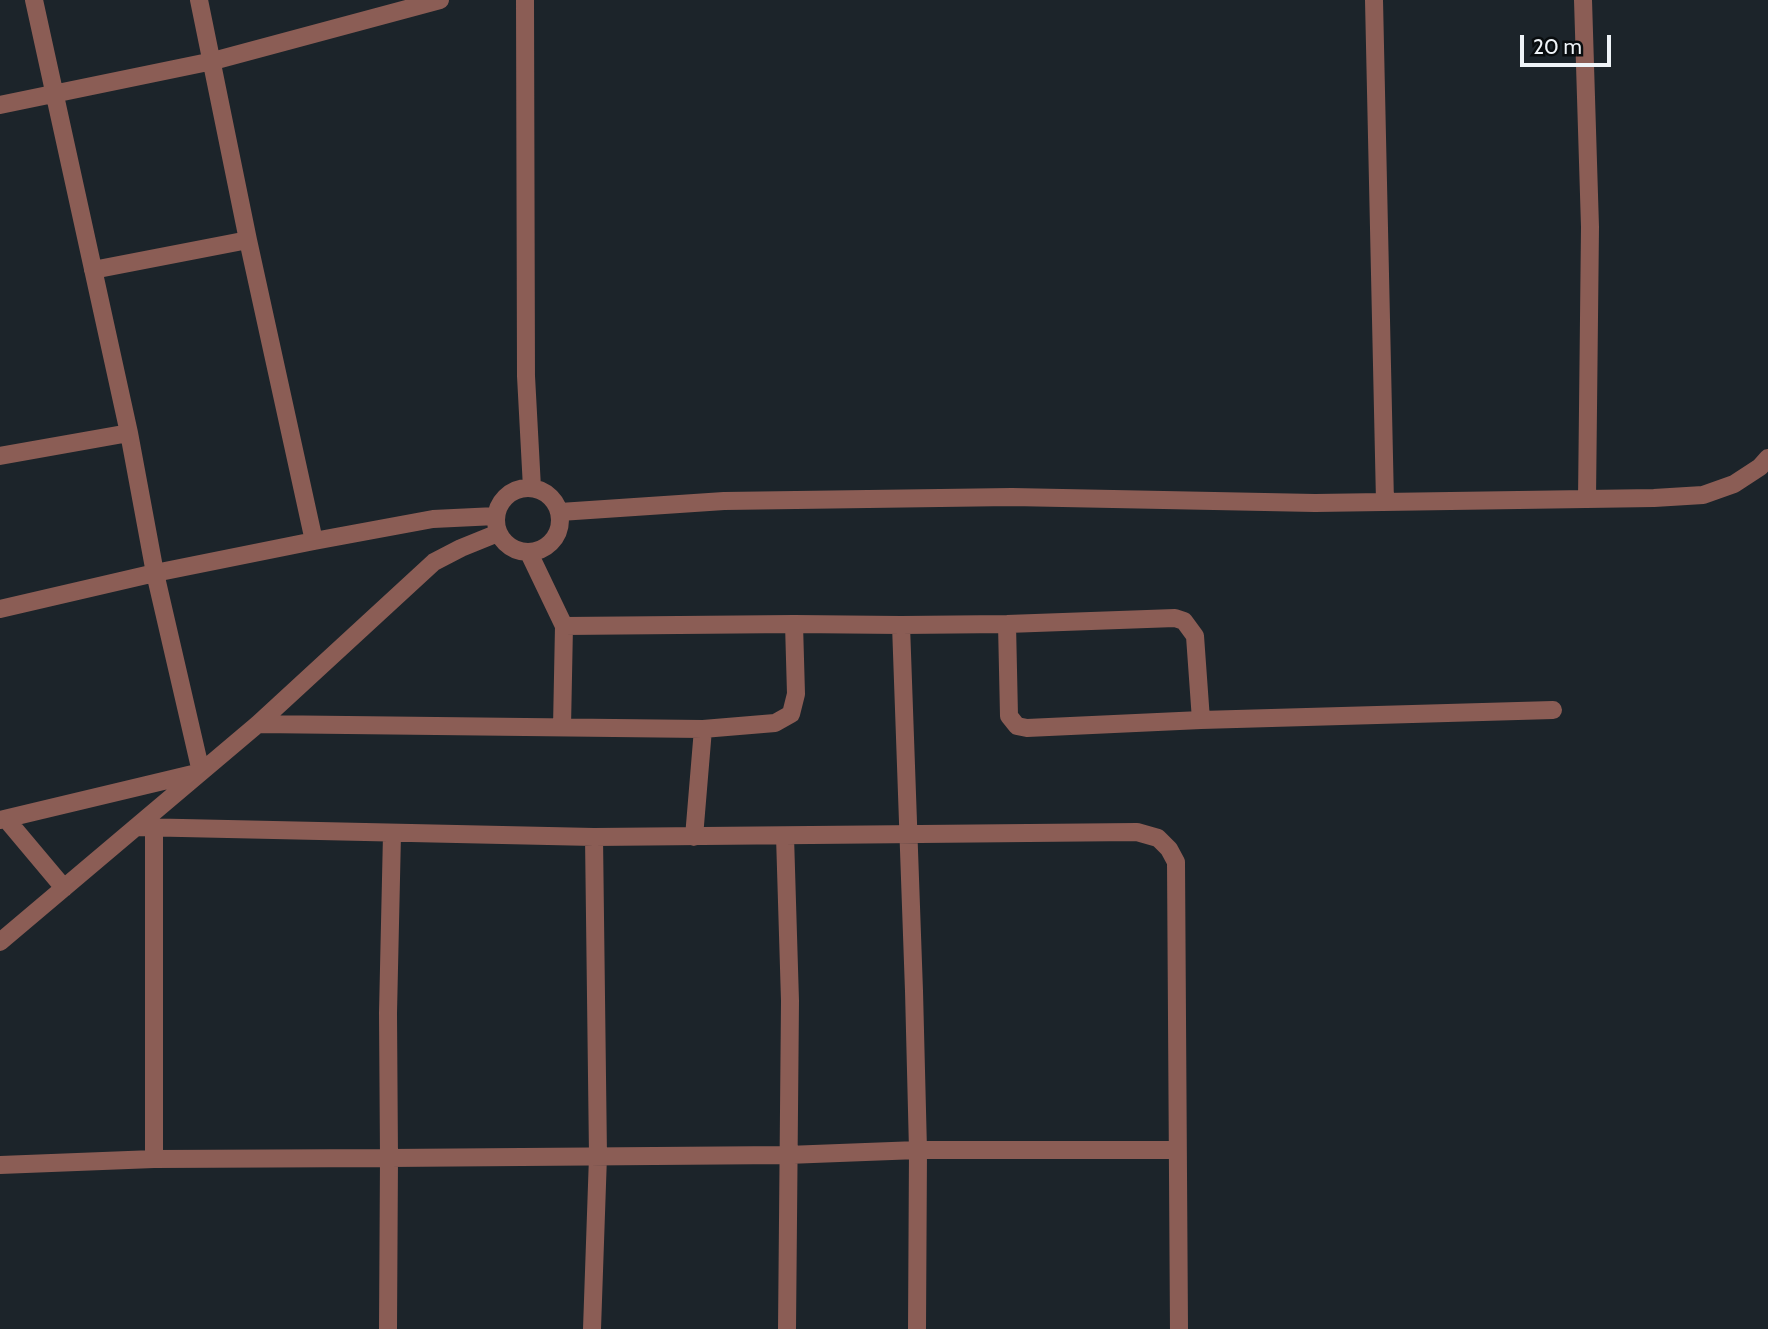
<!DOCTYPE html>
<html>
<head>
<meta charset="utf-8">
<style>
  body { margin:0 }
  #map { position:relative; width:1768px; height:1329px; overflow:hidden; background:#1c242a; font-family:Cabin,sans-serif }
  canvas { display:block }
  .scale { position:absolute; left:1520px; top:35px; width:91px; height:32px; box-sizing:border-box; border:4px solid #eff4f8; border-top:0; padding-left:9px; font-size:21px; line-height:24px; white-space:nowrap; color:#eff4f8; -webkit-text-stroke:5px #090d0f; paint-order:stroke }
</style>
</head>
<body>
<div id="map">
<canvas width="1768" height="1329"></canvas>
<div class="scale">20 m</div>
</div>
<script>
const c = document.querySelector('canvas').getContext('2d');
c.lineJoin = 'round';
function poly(rows) {
  const path = new Path2D();
  for (const r of rows) {
    if (r.length === 3) {
      path.moveTo(r[0] + r[2], r[1]);
      path.arc(r[0], r[1], r[2], 0, 2 * Math.PI);
      continue;
    }
    path.moveTo(r[0], r[1]);
    for (let i = 2; i < r.length; i += 2) path.lineTo(r[i], r[i + 1]);
  }
  return path;
}
function strokePath(path, color, width, dash) {
  c.strokeStyle = color;
  c.lineWidth = width;
  c.lineCap = dash ? 'butt' : 'round';
  c.setLineDash(dash || []);
  c.stroke(path);
}
strokePath(poly([
  [199,0,248,240,314,541],
  [525,0,526,376,532,488],
  [1374,0,1385,502],
  [1583,0,1590,227,1587,499],
  [0,105,213,61,440,0],
  [93,270,248,240],
  [0,456,129,433],
  [528,520,32],
  [560,512,724,501,1012,497,1315,503,1654,498,1703,495,1734,484,1760,467,1768,458],
  [0,609,155,573,314,541,433,519,496,516],
  [794,624,901,625,914,991,918,1150,917,1329],
  [1007,624,1009,716,1017,726,1027,728,1201,720],
  [901,625,1007,624,1175,618,1184,621,1195,636,1201,720,1553,710],
  [258,724,703,729,775,723,791,714,796,694,794,624,564,626,529,553],
  [562,727,564,626],
  [6,819,64,888],
  [0,820,201,772,155,573,129,433,34,0],
  [136,827,594,837,1137,832,1158,838,1169,849,1176,862,1179,1329],
  [154,827,154,1159],
  [392,834,388,1013,389,1158,787,1155,918,1150,1177,1150],
  [785,836,790,1001,787,1329],
  [694,837,703,729],
  [0,942,258,724,434,562,461,548,498,533],
  [0,1165,154,1159,389,1158,388,1329],
  [592,1329,598,1156,594,837]
]), '#8b5d55', 18);
</script>
</body>
</html>
